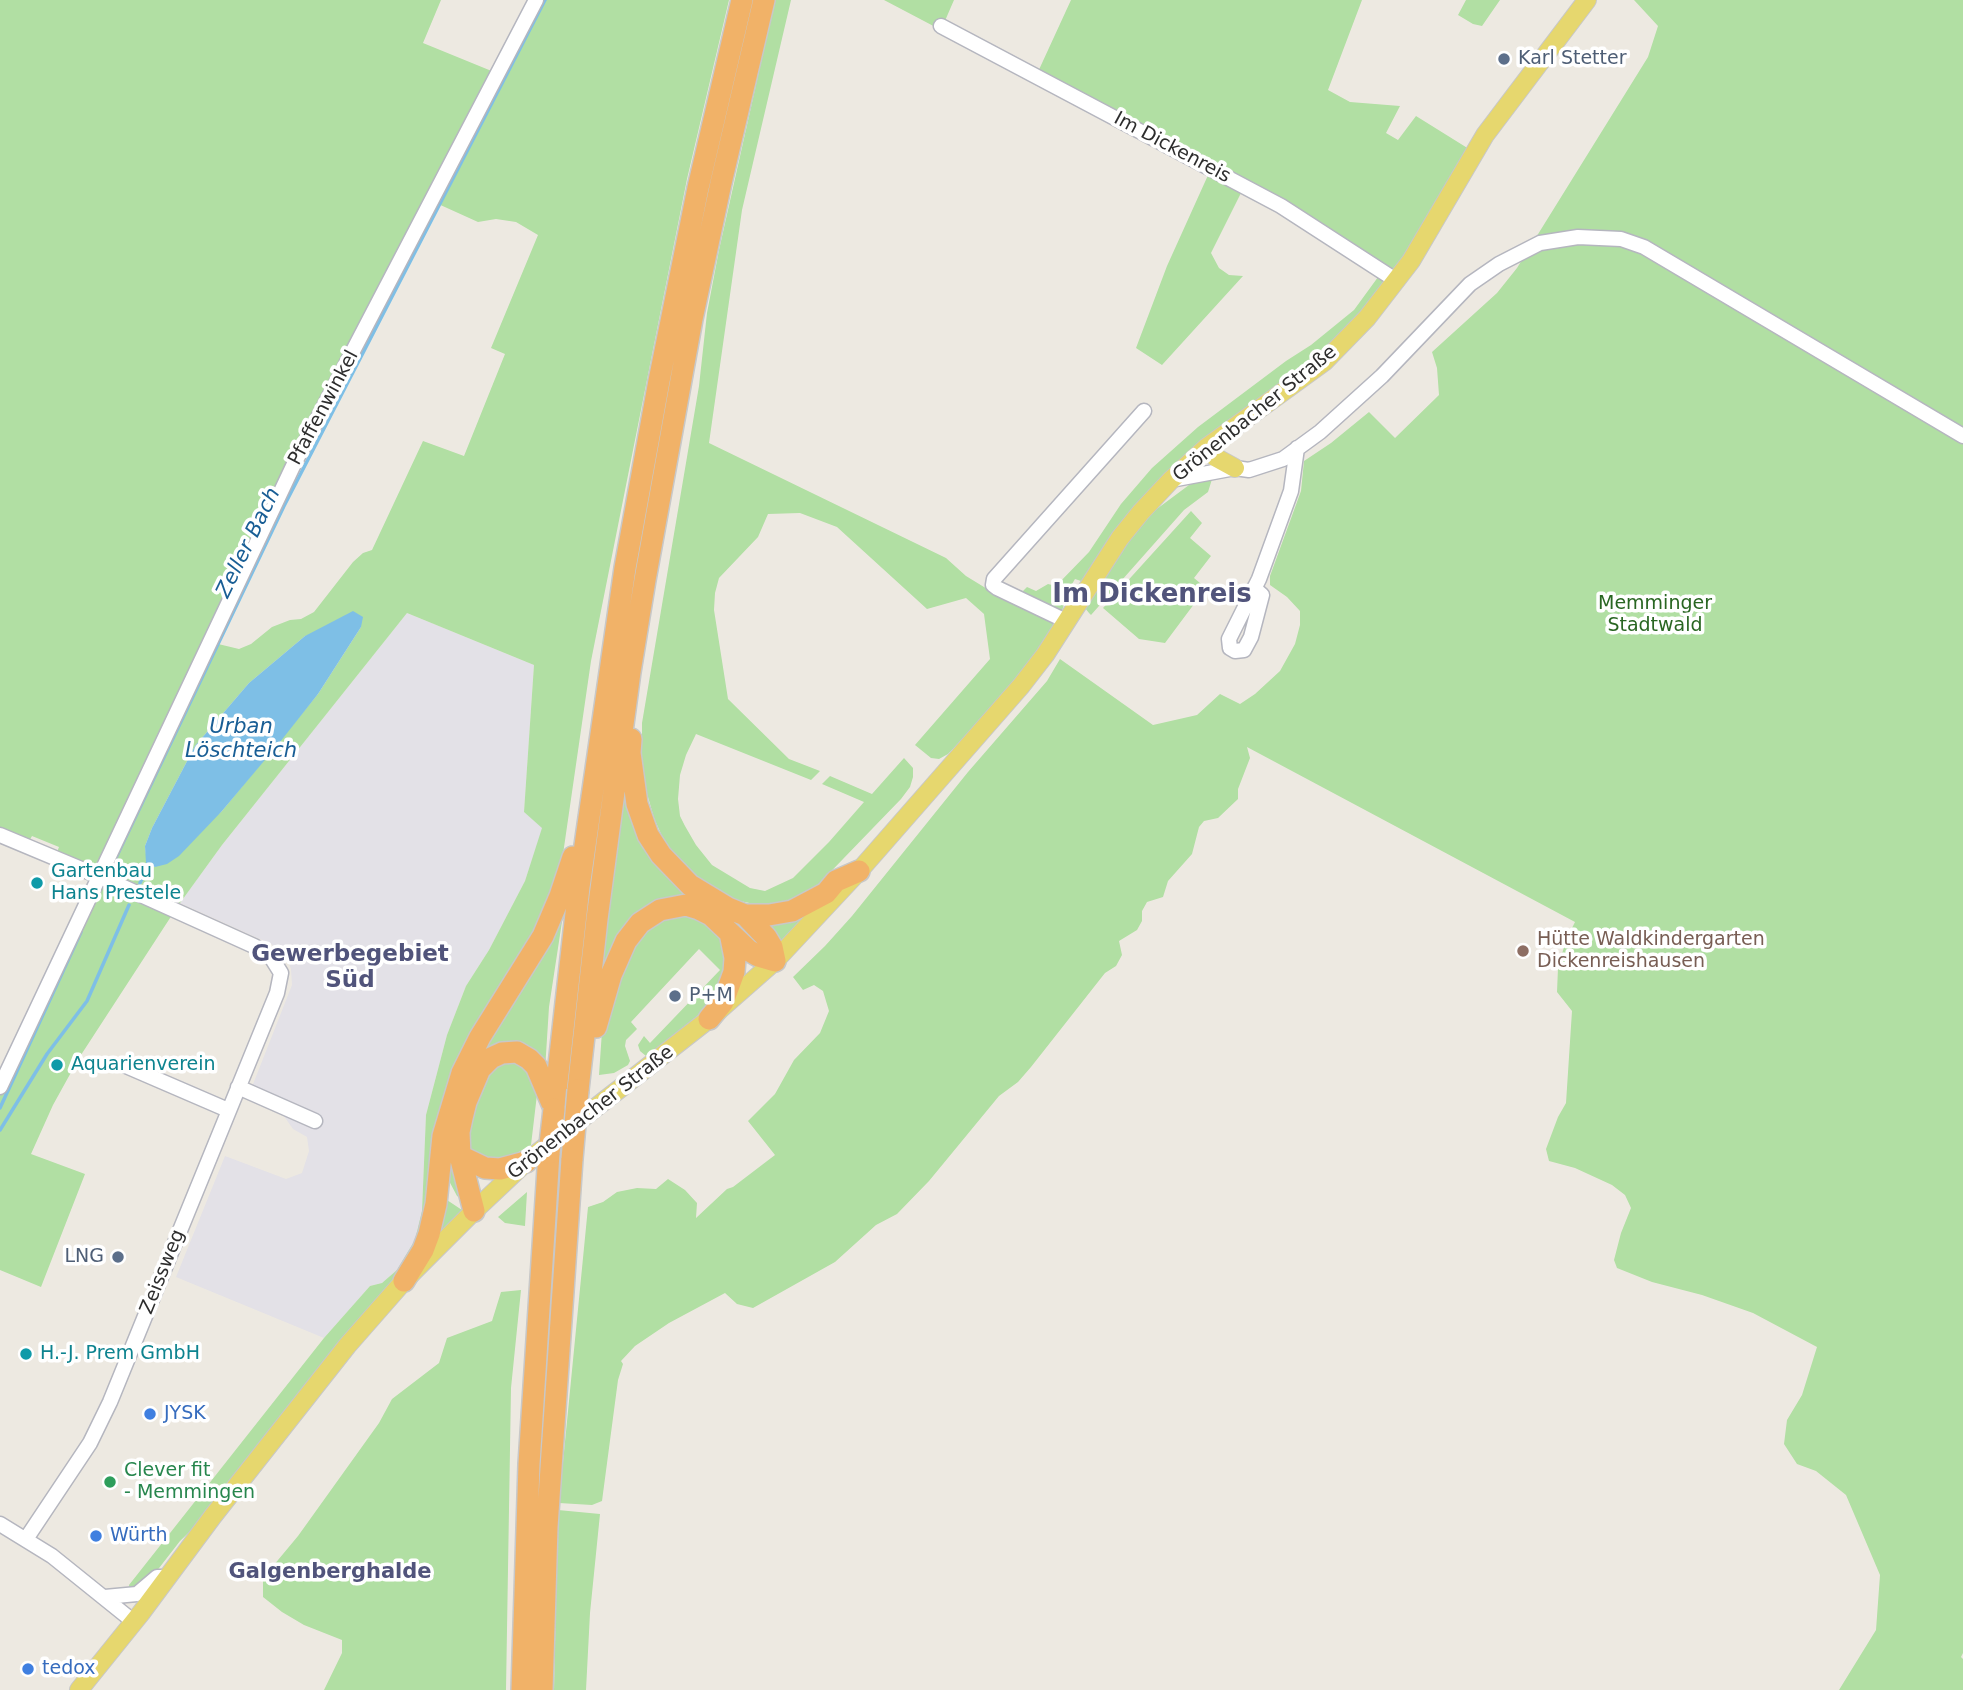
<!DOCTYPE html>
<html>
<head>
<meta charset="utf-8">
<style>
  body { margin:0 }
  canvas { display:block; background:#ede9e1 }
</style>
</head>
<body>
<canvas width="1963" height="1690"></canvas>
<script>
const c = document.querySelector('canvas').getContext('2d');
c.lineJoin = 'round';
function fill(path, color) {
  c.fillStyle = color;
  c.fill(path, 'evenodd');
}
function poly(rows) {
  const path = new Path2D();
  for (const r of rows) {
    path.moveTo(r[0], r[1]);
    for (let i = 2; i < r.length; i += 2) path.lineTo(r[i], r[i + 1]);
  }
  return path;
}
function strokePath(path, color, width, dash) {
  c.strokeStyle = color;
  c.lineWidth = width;
  c.lineCap = dash ? 'butt' : 'round';
  c.setLineDash(dash || []);
  c.stroke(path);
}
function write(font, color, halo, rows, align = 'center') {
  c.font = font + ' "DejaVu Sans",sans-serif';
  c.lineWidth = 7;
  c.setLineDash([]);
  c.textBaseline = 'middle';
  c.strokeStyle = halo;
  c.fillStyle = color;
  for (const [text, x, y, turn = 0] of rows) {
    c.save();
    c.translate(x, y);
    c.rotate((+turn || 0) * Math.PI / 180);
    c.textAlign = isNaN(turn) ? turn : align;
    if (halo) c.strokeText(text, 0, 0);
    c.fillText(text, 0, 0);
    c.restore();
  }
}
fill(poly([
  [407,613,534,665,524,812,543,827,525,881,489,950,466,986,447,1035,426,1115,422,1211,415,1240,397,1270,382,1283,370,1286,324,1338,176,1277,225,1156,286,1179,302,1173,309,1151,307,1137,293,1129,279,1109,248,1097,292,985,291,969,287,959,271,944,180,903,222,845]
]), '#e3e1e7');
fill(poly([
  [0,0,441,0,423,43,494,72,158,737,99,860,92,867,56,855,59,847,32,836,28,843,0,832],
  [540,0,729,0,687,179,591,661,561,868,550,909,487,1012,430,1204,408,1264,205,1517,180,1541,156,1572,130,1590,129,1585,324,1338,370,1286,382,1283,397,1270,415,1240,422,1211,426,1115,447,1035,466,986,489,950,525,881,542,828,524,812,534,665,407,613,222,845,180,903,116,875,110,869,214,643,239,649,251,644,272,627,290,620,301,619,314,612,353,562,363,553,372,550,423,441,464,456,505,354,491,348,538,235,516,222,496,219,478,222,436,203],
  [361,627,318,694,222,811,155,867,147,863,145,846,152,828,195,746,249,683,305,636],
  [775,0,791,0,742,210,709,443,946,558,966,576,997,595,1048,619,1054,623,1054,627,1007,692,948,754,939,759,931,758,915,745,990,659,984,614,966,598,927,609,837,527,800,513,768,514,758,537,719,578,715,593,714,610,728,699,789,759,820,771,811,780,696,734,686,755,680,775,678,799,680,816,685,826,696,845,712,865,750,888,765,891,793,878,829,842,864,802,822,784,830,776,872,794,904,758,913,768,913,777,910,787,901,799,814,889,794,900,769,907,735,900,697,878,679,862,665,843,654,818,646,790,642,759,642,723,699,386,707,313,719,250],
  [884,0,954,0,941,30],
  [1071,0,1362,0,1328,90,1350,102,1400,106,1386,133,1398,140,1416,116,1469,149,1395,273,1037,74],
  [1466,0,1500,0,1482,26,1473,24,1458,15],
  [1634,0,1963,0,1963,1653,1961,1657,1963,1659,1963,1690,1839,1690,1876,1630,1880,1575,1846,1495,1816,1471,1797,1464,1784,1444,1787,1420,1802,1395,1817,1347,1753,1313,1702,1295,1652,1282,1617,1268,1614,1260,1621,1233,1631,1208,1625,1195,1612,1185,1575,1168,1549,1161,1546,1149,1558,1117,1566,1103,1572,1011,1557,992,1558,968,1566,940,1575,922,1247,747,1250,758,1238,789,1238,799,1218,818,1204,821,1199,827,1192,854,1168,881,1163,897,1147,902,1142,911,1142,921,1137,930,1119,941,1122,955,1116,966,1105,973,1031,1067,1018,1082,999,1096,929,1181,897,1214,876,1225,835,1262,753,1308,737,1304,725,1293,669,1323,635,1346,621,1361,623,1364,618,1380,602,1501,592,1505,559,1503,588,1207,603,1202,617,1192,637,1188,656,1189,668,1179,685,1190,697,1203,696,1218,727,1189,733,1187,775,1155,748,1121,775,1094,794,1060,820,1033,829,1011,823,991,814,985,803,990,793,977,825,946,852,916,968,772,1047,681,1060,659,1153,725,1197,715,1220,694,1240,704,1255,694,1280,671,1295,644,1300,625,1300,611,1287,597,1270,585,1270,576,1301,491,1304,461,1331,443,1369,412,1395,438,1439,395,1437,368,1432,352,1497,293,1517,268,1648,57,1658,26],
  [1209,173,1243,189,1211,253,1219,268,1229,275,1243,276,1162,365,1136,348,1167,266],
  [1381,273,1387,281,1340,337,1105,550,1081,581,1075,579,1068,591,1062,611,1056,611,1021,596,1023,591,1027,587,1036,591,1048,584,1056,586,1089,552,1121,504,1152,468,1198,427,1286,361,1311,345,1354,310],
  [1213,476,1208,492,1184,510,1091,615,1089,613,1085,608,1113,560,1146,517,1189,485],
  [1191,511,1202,523,1190,538,1211,556,1194,578,1206,588,1165,643,1139,639,1103,608],
  [625,787,633,813,739,921,766,951,672,900,600,980],
  [105,885,172,915,79,1058,53,1105,31,1154,85,1174,41,1287,0,1270,0,1093,101,886],
  [565,902,549,1007,545,1070,529,1051,469,1077,466,1202,457,1196,447,1177,462,1089],
  [811,910,777,945,760,922],
  [692,913,718,929,729,958,723,986,701,1013,653,1052,646,1056,640,1051,638,1045,644,1036,650,1043,720,970,699,949,631,1022,637,1029,626,1040,625,1046,630,1061,628,1065,614,1073,599,1075,602,1031,619,971,652,920],
  [496,1061,523,1061,538,1086,531,1145,503,1161,475,1157,468,1147,470,1114,477,1091],
  [443,1192,447,1200,462,1210,434,1238],
  [527,1192,525,1226,505,1223,498,1217],
  [521,1290,511,1388,506,1690,324,1690,342,1653,342,1640,304,1625,282,1612,263,1597,263,1578,298,1536,379,1423,392,1399,439,1363,447,1338,492,1321,501,1292],
  [558,1510,600,1514,590,1613,586,1690,554,1690]
]), '#b1dfa3');
fill(poly([
  [353,611,363,617,361,627,318,694,280,742,222,811,179,856,167,864,155,867,146,863,145,846,152,828,195,746,249,683,305,636]
]), '#7ebfe6');
strokePath(poly([
  [111,868,284,506,545,0],
  [140,883,149,864],
  [0,1108,81,932],
  [0,1130,47,1054,87,1001,129,905]
]), '#7ebfe6', 3.5);
const minor = poly([
  [941,26,1281,206,1397,281],
  [1171,480,1235,468,1249,470,1283,459,1320,432,1382,376,1470,284,1499,264,1540,243,1578,237,1621,239,1644,247,1963,436],
  [1254,588,1262,595,1251,637,1244,650,1235,651,1230,648,1229,639,1259,579,1291,491,1297,448],
  [1066,621,997,588,993,585,994,579,1144,411],
  [0,835,110,881,254,946,271,957,281,973,277,993,110,1402,90,1443,26,1539],
  [126,1066,228,1110],
  [0,1087,294,464,536,0],
  [238,1087,315,1121],
  [0,1524,52,1556,134,1622],
  [105,1597,137,1594,157,1577,168,1577]
]);
const major = poly([
  [1207,447,1215,457,1235,468],
  [79,1690,141,1613,213,1516,347,1346,404,1281,474,1211,526,1162,709,1019,775,961,859,871,1021,686,1045,655,1120,538,1141,512,1171,480,1207,447,1324,362,1367,318,1411,261,1485,135,1587,0]
]);
const highway = poly([
  [745,915,769,915,792,911,826,893,836,881,859,871],
  [709,1019,723,1002,734,972,735,958,730,933],
  [596,1027,611,975,626,941,640,923,660,910,686,905,699,909,711,915,748,950,758,956,775,961,772,947,766,937,745,915,728,908,690,885,661,855,648,835,637,804,630,753,631,739],
  [578,1090,597,919,630,672,645,580,692,319,721,183,764,0],
  [554,1109,579,887,625,568,659,381,698,188,742,0],
  [460,1156,474,1211],
  [526,1162,500,1169,485,1168,460,1156,459,1132,462,1118,466,1102,480,1069,491,1058,502,1053,517,1052,529,1059,536,1066,553,1106],
  [404,1281,423,1250,429,1234,436,1204,443,1136,462,1073,480,1037,543,936,560,896,573,857],
  [522,1690,529,1464,549,1153],
  [542,1690,547,1527,572,1159]
]);
strokePath(minor, '#b5b6bf', 17);
strokePath(major, '#c8c8c8', 20);
strokePath(highway, '#c8c8c8', 24);
strokePath(minor, '#fff', 14);
strokePath(major, '#e6d76e', 18);
strokePath(highway, '#f1b268', 21);
const highwayBridge = poly([
  [549,1153,554,1109],
  [572,1159,578,1090]
]);
strokePath(highwayBridge, '#c8c8c8', 24, []);
strokePath(highwayBridge, '#f1b268', 21);
for (const [x, y, r, color] of [
  [1504,59,7,"#5c6f8a"],
  [37,883,7,"#0f9aa8"],
  [1523,951,7,"#8d6e63"],
  [675,996,7,"#5c6f8a"],
  [57,1065,7,"#0f9aa8"],
  [118,1257,7,"#5c6f8a"],
  [26,1354,7,"#0f9aa8"],
  [150,1414,7,"#3f7fe0"],
  [110,1482,7,"#2e9e5b"],
  [96,1536,7,"#3f7fe0"],
  [28,1669,7,"#3f7fe0"]
]) {
  const dot = new Path2D();
  dot.arc(x, y, r, 0, 2 * Math.PI);
  c.fillStyle = color;
  c.fill(dot);
  strokePath(dot, '#fff', 2.5);
}
write('19px', '#4e5e75', '#fff', [
  ["Karl Stetter",1518,59],
  ["P+M",689,996],
  ["LNG",104,1257,"right"]
], 'left');
write('19px', '#2d2d2d', '#fff', [
  ["Im Dickenreis",1172,148,28],
  ["Pfaffenwinkel",324,408,-62],
  ["Grönenbacher Straße",1255,414,-39],
  ["Grönenbacher Straße",591,1113,-38],
  ["Zeissweg",163,1272,-68]
]);
write('19px', '#296622', '#fff', [
  ["Memminger",1655,604],
  ["Stadtwald",1655,626]
]);
write('19px', '#0d838f', '#fff', [
  ["Gartenbau",51,872],
  ["Hans Prestele",51,894],
  ["Aquarienverein",71,1065],
  ["H.-J. Prem GmbH",40,1354]
], 'left');
write('19px', '#785e54', '#fff', [
  ["Hütte Waldkindergarten",1537,940],
  ["Dickenreishausen",1537,962]
], 'left');
write('19px', '#366cbe', '#fff', [
  ["JYSK",164,1414],
  ["Würth",110,1536],
  ["tedox",42,1669]
], 'left');
write('19px', '#27864d', '#fff', [
  ["Clever fit",124,1471],
  ["- Memmingen",124,1493]
], 'left');
write('italic 21px', '#195e95', '#fff', [
  ["Zeller Bach",249,543,-64],
  ["Urban",241,728],
  ["Löschteich",241,752]
]);
write('bold 21px', '#51547b', '#fff', [
  ["Galgenberghalde",330,1573]
]);
write('bold 23px', '#51547b', '#fff', [
  ["Gewerbegebiet",350,955],
  ["Süd",350,981]
]);
write('bold 26px', '#51547b', '#fff', [
  ["Im Dickenreis",1152,595]
]);
</script>
</body>
</html>
